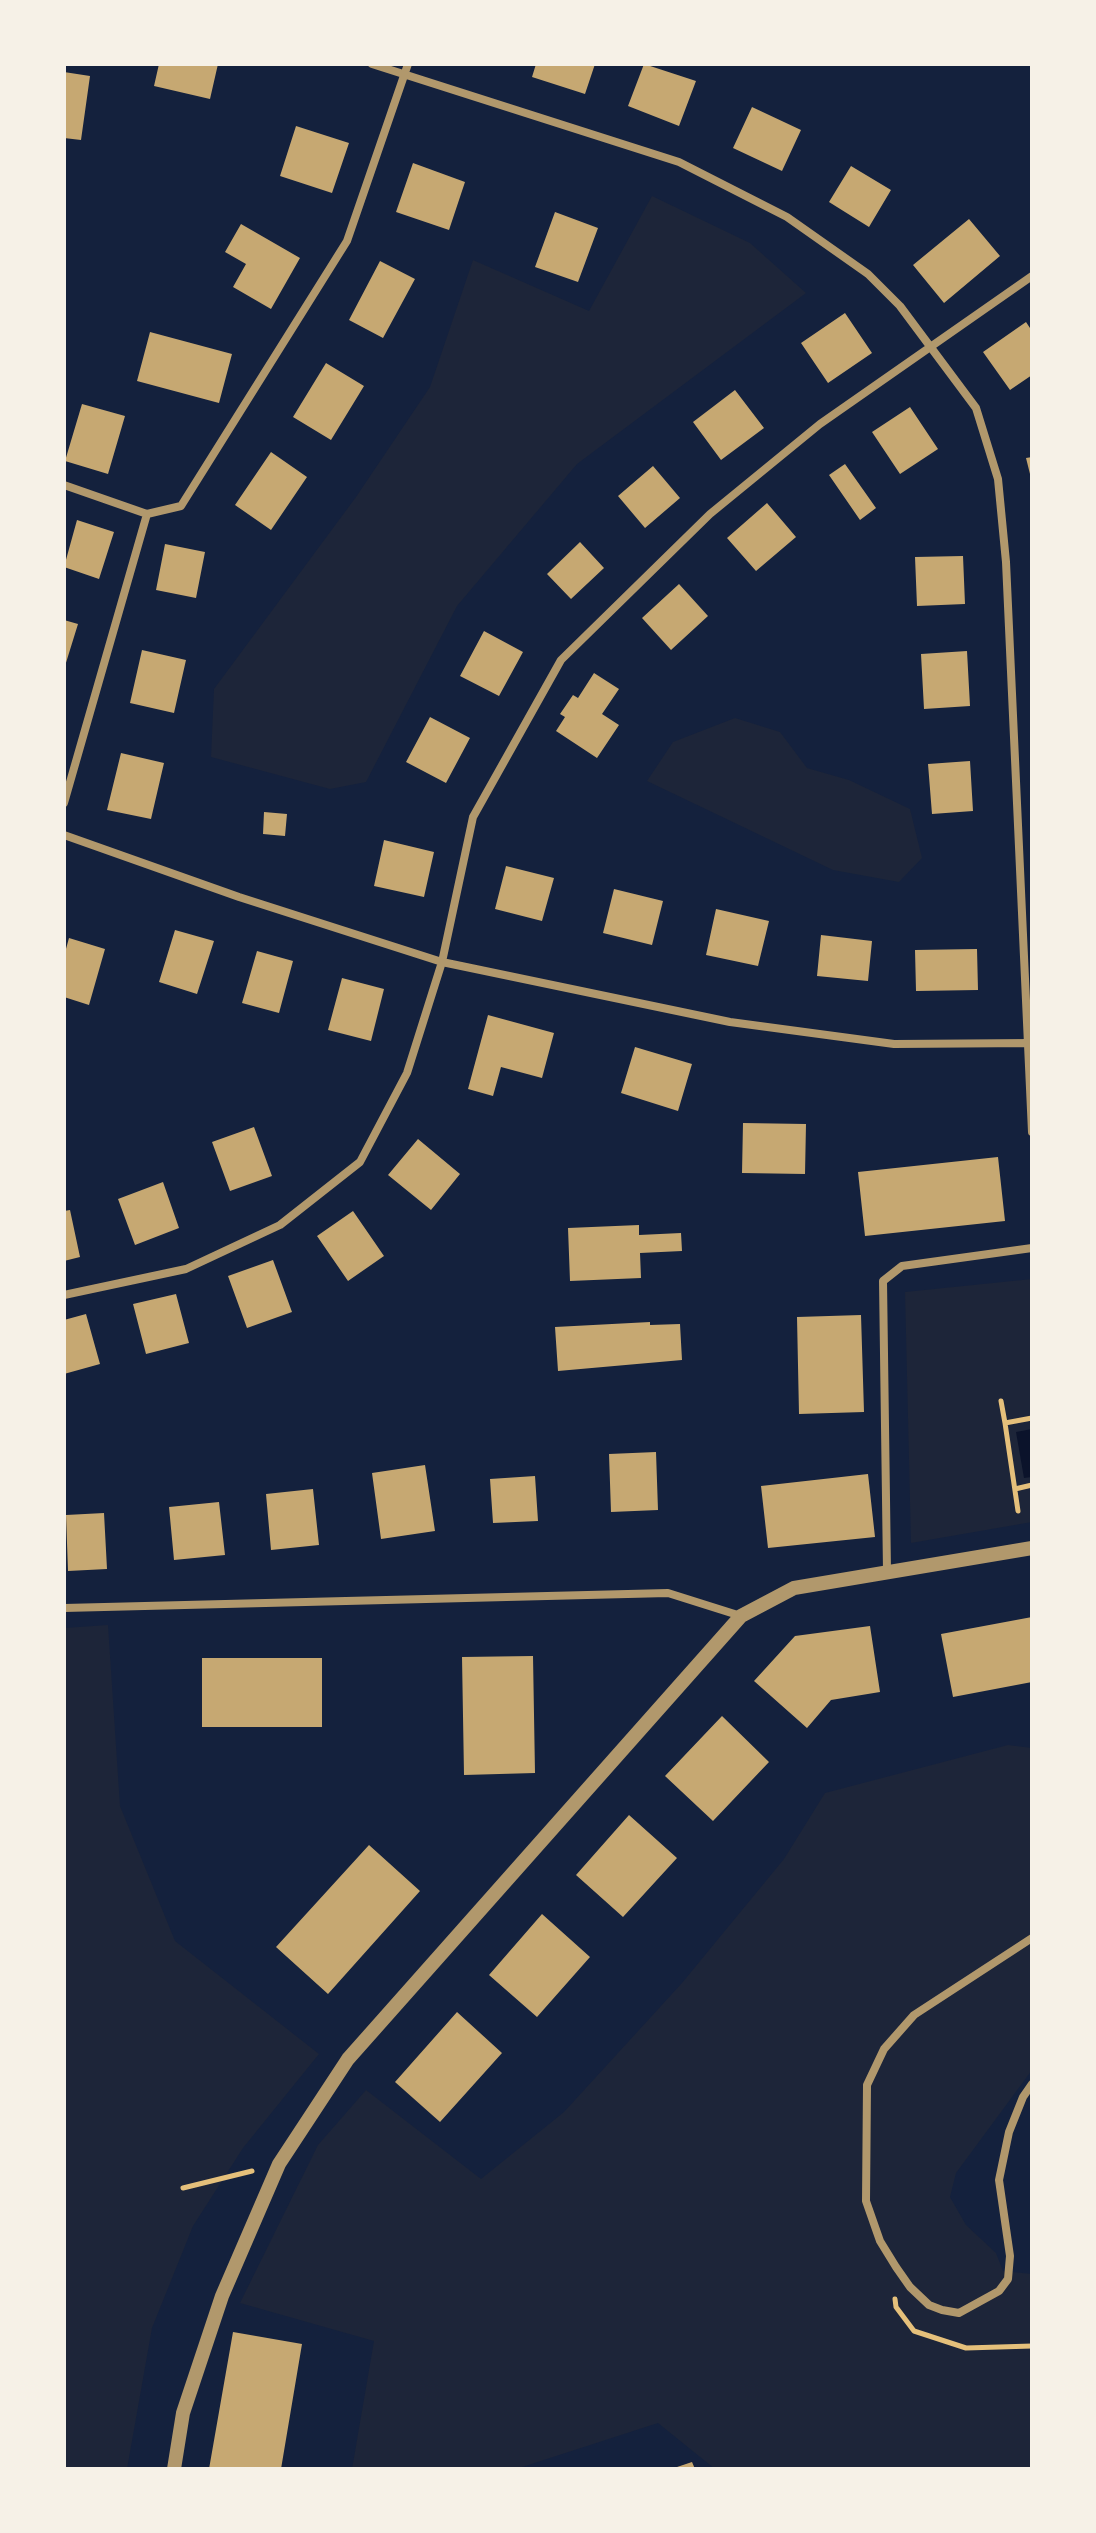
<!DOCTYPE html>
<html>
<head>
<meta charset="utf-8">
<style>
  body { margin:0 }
  #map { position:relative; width:1096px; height:2533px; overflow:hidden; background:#14213d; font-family:"PT Sans",sans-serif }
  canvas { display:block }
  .frame { position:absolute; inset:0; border:66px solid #f6f1e7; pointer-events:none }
</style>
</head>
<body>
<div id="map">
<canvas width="1096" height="2533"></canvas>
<div class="frame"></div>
</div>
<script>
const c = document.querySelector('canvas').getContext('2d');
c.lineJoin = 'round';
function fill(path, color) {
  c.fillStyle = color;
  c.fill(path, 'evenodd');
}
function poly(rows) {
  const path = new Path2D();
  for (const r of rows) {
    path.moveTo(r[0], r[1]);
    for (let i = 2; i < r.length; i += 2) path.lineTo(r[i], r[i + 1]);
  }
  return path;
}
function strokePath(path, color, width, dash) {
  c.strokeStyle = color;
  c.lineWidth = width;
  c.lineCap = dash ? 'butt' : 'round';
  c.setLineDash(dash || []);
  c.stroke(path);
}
fill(poly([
  [652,196,750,243,806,293,577,464,457,606,366,782,330,789,211,757,214,689,356,497,430,387,473,260,589,311],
  [735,718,780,732,807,768,849,780,910,809,922,858,899,882,833,870,647,781,673,742],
  [1032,1279,1032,1522,911,1543,905,1292],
  [108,1625,120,1806,175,1941,319,2054,243,2148,193,2226,152,2328,127,2469,64,2469,64,1628],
  [1008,1745,1032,1748,1032,2070,956,2173,950,2197,966,2225,996,2253,1003,2271,1032,2274,1032,2469,715,2469,658,2423,516,2469,352,2469,374,2341,240,2303,318,2145,366,2090,481,2179,564,2112,682,1983,784,1859,825,1793]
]), '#1d2539');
fill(poly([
  [1032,1429,1032,1477,1024,1478,1016,1432]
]), '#0b132b');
fill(poly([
  [159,64,218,64,210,99,154,86],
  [536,64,595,64,585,94,532,77],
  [644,64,696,81,679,126,628,106],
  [64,72,90,76,81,140,64,138],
  [752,107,801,130,782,171,733,148],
  [296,126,349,143,332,193,280,176],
  [413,163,465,182,449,230,396,212],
  [851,166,891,190,869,227,829,202],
  [555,212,598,228,578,282,535,267],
  [969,219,1000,256,944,303,913,265],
  [241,224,300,258,271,309,233,287,246,264,225,252],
  [380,261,415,279,383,338,349,320],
  [845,313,872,353,828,383,801,343],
  [1026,322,1032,331,1032,375,1010,390,983,352],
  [150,332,232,354,219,403,137,381],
  [326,363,364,386,331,440,293,417],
  [735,390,764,428,721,460,693,422],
  [82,404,125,416,108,474,65,461],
  [910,407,938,449,900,474,872,432],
  [271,452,307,477,271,530,235,505],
  [1032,457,1032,478,1031,478,1026,458],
  [845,464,876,508,860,520,829,475],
  [653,466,680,498,645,528,618,496],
  [767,503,796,537,756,571,727,538],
  [77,520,114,532,99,579,64,567],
  [580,542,604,568,571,599,547,574],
  [165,544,205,552,196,598,156,590],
  [963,556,965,604,917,606,915,557],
  [679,584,708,616,671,650,642,618],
  [64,620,78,624,65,666,64,666],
  [484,631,523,652,499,696,460,676],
  [142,650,186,660,174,713,130,703],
  [967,651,970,706,924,709,921,654],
  [594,673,619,689,602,714,619,725,597,758,556,731,565,717,560,714,573,695,578,698],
  [430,717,470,738,446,783,406,762],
  [121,753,164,763,151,819,107,810],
  [970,761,973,811,932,814,928,764],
  [264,812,287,814,285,836,263,834],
  [384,840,434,852,424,897,374,886],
  [506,866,554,878,542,921,495,909],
  [614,889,663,901,652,945,603,933],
  [716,909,769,921,758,966,706,955],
  [175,930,214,941,197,994,159,982],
  [821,935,872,941,868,981,817,976],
  [69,938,105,949,89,1005,64,997,64,956],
  [977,949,978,990,916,991,915,950],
  [257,951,293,961,279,1013,242,1003],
  [342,978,384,989,371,1041,328,1030],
  [488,1015,554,1033,542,1078,501,1067,493,1096,468,1089],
  [635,1047,692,1064,678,1111,621,1093],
  [743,1123,806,1124,805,1174,742,1173],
  [254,1127,272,1176,230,1191,212,1142],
  [418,1139,460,1174,431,1210,388,1175],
  [998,1157,1005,1221,865,1236,858,1172],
  [163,1182,179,1228,135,1245,118,1199],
  [70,1210,80,1257,64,1261,64,1211],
  [353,1211,384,1256,348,1281,317,1236],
  [639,1225,639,1235,681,1233,682,1251,640,1253,641,1278,570,1281,568,1228],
  [273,1260,292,1312,247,1328,228,1276],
  [176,1294,189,1343,146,1354,133,1304],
  [86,1314,100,1364,64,1374,64,1320],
  [861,1315,864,1412,799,1414,797,1317],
  [650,1322,650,1325,680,1324,682,1360,558,1371,555,1327],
  [656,1452,658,1510,611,1512,609,1454],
  [425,1465,435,1531,381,1539,372,1473],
  [868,1474,875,1537,768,1548,761,1486],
  [535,1476,538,1521,493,1523,490,1479],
  [313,1489,319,1545,271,1550,266,1494],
  [219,1502,225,1555,174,1560,169,1507],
  [104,1513,107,1569,68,1571,66,1515],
  [1032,1617,1032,1682,953,1697,941,1634],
  [870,1626,880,1692,831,1700,807,1728,754,1681,795,1636],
  [533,1656,535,1773,464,1775,462,1657],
  [202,1658,322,1658,322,1727,202,1727],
  [722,1716,769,1762,713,1821,665,1776],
  [629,1815,677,1858,623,1917,576,1875],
  [369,1845,420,1891,328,1994,276,1947],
  [542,1914,590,1957,537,2017,489,1975],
  [457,2012,502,2053,440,2122,395,2082],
  [233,2332,302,2344,281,2469,209,2469],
  [692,2462,695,2469,674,2469,674,2468]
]), '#c6a872');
strokePath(poly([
  [1001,1401,1005,1423],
  [1015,1489,1032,1485],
  [1018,1511,1005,1423,1032,1418],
  [183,2188,252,2171],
  [895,2299,896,2307,914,2331,966,2348,1032,2346]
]), '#e5c07b', 5);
strokePath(poly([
  [372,64,679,162,787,217,868,274,900,306,976,408,998,479,1006,562,1032,1132],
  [64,485,147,514],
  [64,803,147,514,181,506,347,241,408,64],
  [64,835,239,897,442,962,730,1022,894,1044,1032,1043],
  [64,1295,186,1269,280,1225,360,1162,407,1073,442,962,473,817,561,660,710,514,820,424,1032,276],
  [887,1571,883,1281,902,1266,1032,1248],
  [64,1608,668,1593,741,1616],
  [1032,1938,914,2015,884,2049,867,2085,866,2201,880,2241,896,2267,910,2287,929,2305,942,2310,959,2313,999,2291,1008,2279,1010,2256,999,2180,1009,2132,1023,2097,1032,2084]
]), '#b1986c', 8);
strokePath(poly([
  [174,2469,183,2413,222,2296,279,2164,348,2059,741,1616,794,1588,1032,1548]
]), '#b1986c', 14);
</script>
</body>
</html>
